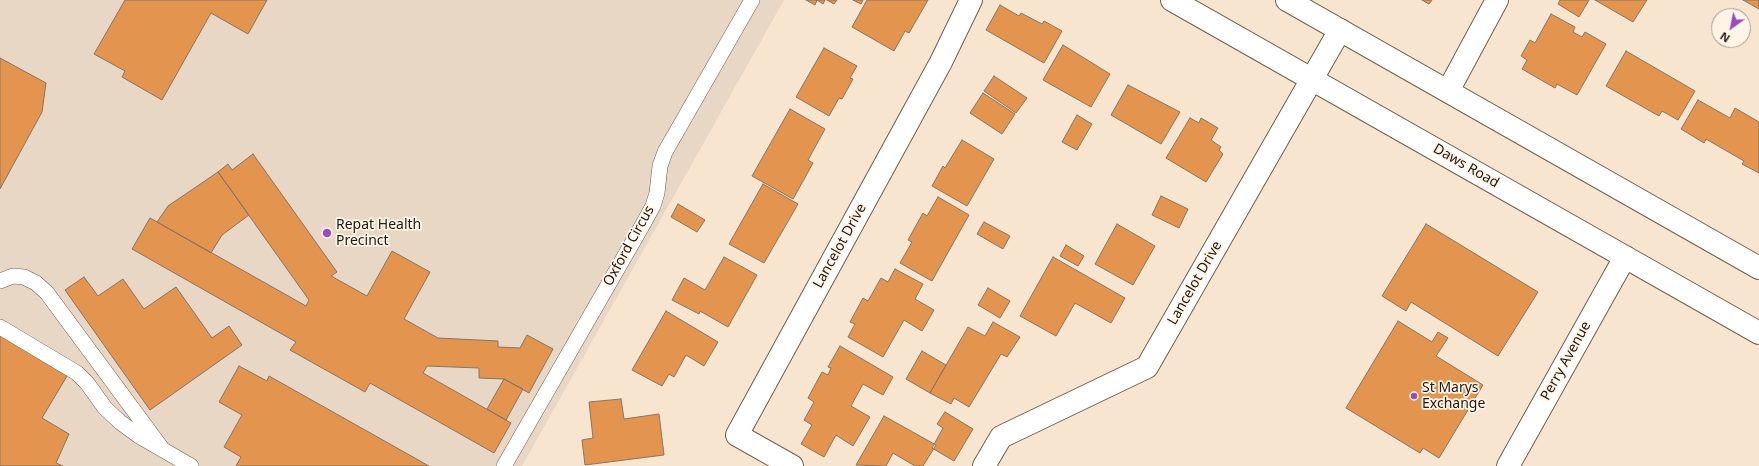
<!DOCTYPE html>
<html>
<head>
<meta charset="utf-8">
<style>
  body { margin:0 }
  #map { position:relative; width:1759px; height:466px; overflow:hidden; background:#f7e5cf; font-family:"Noto Sans",sans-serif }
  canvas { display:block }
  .north { position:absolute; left:1711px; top:8px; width:40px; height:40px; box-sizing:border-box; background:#fff4e6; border:1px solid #a69d91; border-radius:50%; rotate:213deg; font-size:11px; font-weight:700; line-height:16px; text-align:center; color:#211a12 }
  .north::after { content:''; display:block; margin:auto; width:14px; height:18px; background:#994cbd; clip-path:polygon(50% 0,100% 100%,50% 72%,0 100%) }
</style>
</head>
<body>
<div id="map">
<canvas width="1759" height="466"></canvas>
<div class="north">N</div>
</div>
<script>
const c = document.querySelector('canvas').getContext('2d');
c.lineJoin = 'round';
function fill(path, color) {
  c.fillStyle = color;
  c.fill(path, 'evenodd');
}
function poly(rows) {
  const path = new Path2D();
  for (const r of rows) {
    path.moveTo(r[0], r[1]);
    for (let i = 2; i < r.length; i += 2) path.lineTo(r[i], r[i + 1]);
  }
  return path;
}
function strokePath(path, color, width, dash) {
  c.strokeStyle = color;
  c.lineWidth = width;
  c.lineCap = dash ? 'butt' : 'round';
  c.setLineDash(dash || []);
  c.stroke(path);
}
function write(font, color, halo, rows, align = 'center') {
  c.font = font + ' "Noto Sans",sans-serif';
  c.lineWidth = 3.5;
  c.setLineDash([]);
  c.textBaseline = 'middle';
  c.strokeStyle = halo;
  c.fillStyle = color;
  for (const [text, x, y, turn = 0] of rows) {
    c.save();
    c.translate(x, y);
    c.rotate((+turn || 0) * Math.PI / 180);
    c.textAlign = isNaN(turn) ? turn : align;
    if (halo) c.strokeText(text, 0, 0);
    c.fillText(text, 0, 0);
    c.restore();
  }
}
fill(poly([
  [0,0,784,0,522,466,0,466]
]), '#e9d7c6');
const building = poly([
  [125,0,267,0,248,34,211,13,162,100,122,77,125,71,94,54,125,0],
  [806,0,825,0,823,4,817,0,815,5,806,0],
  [827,0,837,0,834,4,827,0],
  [853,0,863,0,861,4,853,0],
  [867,0,928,0,909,33,905,31,894,51,852,27,867,0],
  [1422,0,1432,0,1429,4,1422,0],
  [1560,0,1589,0,1579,17,1558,4,1560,0],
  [1595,0,1647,0,1633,22,1595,0],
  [1743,0,1759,0,1759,9,1743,0],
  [1000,5,1019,16,1021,13,1042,24,1044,21,1062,31,1044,63,986,30,1000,5],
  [1551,14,1575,27,1573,32,1582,37,1585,32,1606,44,1577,95,1557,84,1555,88,1522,69,1527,60,1521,56,1530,40,1535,43,1551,14],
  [1063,45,1110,74,1091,107,1043,80,1063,45],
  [824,48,857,66,850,78,853,79,842,99,839,98,829,116,796,97,824,48],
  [1626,51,1695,91,1678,120,1662,111,1659,116,1606,86,1626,51],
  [0,58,46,83,42,112,0,189,0,58],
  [994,76,1027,98,1016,113,984,91,994,76],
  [1128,85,1180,112,1161,144,1111,115,1128,85],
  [983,93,1015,114,1002,134,970,113,983,93],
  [1698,100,1730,118,1735,108,1759,122,1759,173,1742,164,1744,161,1706,139,1704,143,1681,129,1698,100],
  [790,109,825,129,808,160,813,163,793,199,752,176,790,109],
  [1077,115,1092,124,1077,150,1062,142,1077,115],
  [1190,118,1199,123,1201,118,1218,128,1211,140,1221,147,1219,150,1223,154,1206,182,1166,158,1190,118],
  [962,140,994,159,967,206,932,186,943,166,945,168,962,140],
  [253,154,337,272,331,276,367,296,392,251,430,272,404,319,438,338,498,341,498,347,520,348,527,335,553,349,529,393,504,379,479,378,479,368,427,366,423,373,511,423,494,453,370,383,365,392,290,350,296,342,132,249,150,218,306,306,309,300,218,172,228,164,232,170,253,154],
  [218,172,249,215,222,235,211,253,157,222,168,206,218,172],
  [763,184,798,204,764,263,729,244,763,184],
  [1161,196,1188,209,1179,228,1152,215,1161,196],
  [938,197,969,215,932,281,900,263,912,242,908,240,923,213,927,216,938,197],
  [678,204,705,220,697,232,671,217,678,204],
  [984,222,1010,236,1003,249,977,234,984,222],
  [1117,224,1155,246,1133,285,1095,264,1117,224],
  [1426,224,1538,292,1498,356,1411,302,1406,311,1382,296,1426,224],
  [1066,245,1084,256,1078,266,1060,256,1066,245],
  [724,257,757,275,728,327,700,311,699,314,672,300,684,278,705,290,724,257],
  [1053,257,1125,298,1111,323,1075,303,1056,336,1020,316,1053,257],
  [895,269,923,284,915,299,934,310,922,331,904,320,883,357,848,337,855,324,850,322,863,298,868,301,881,278,888,282,895,269],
  [84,277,98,296,123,279,144,309,176,287,212,338,229,326,242,345,150,410,65,290,84,277],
  [988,288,1010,301,1000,318,978,305,988,288],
  [666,311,718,342,704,366,686,355,674,377,669,374,662,386,632,370,666,311],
  [1398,321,1432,342,1438,332,1448,338,1436,356,1483,385,1439,458,1423,448,1420,453,1346,408,1398,321],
  [993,322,1020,337,1007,357,1001,354,969,407,954,398,951,404,930,393,968,327,985,336,993,322],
  [0,335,67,376,42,418,69,434,56,463,63,466,0,466,0,335],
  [840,346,893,377,883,395,863,384,851,406,870,417,853,446,836,435,824,457,801,444,812,425,804,420,814,402,808,398,822,372,828,375,831,368,828,367,840,346],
  [922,351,946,365,930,393,906,379,922,351],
  [239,366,267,381,269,376,429,466,236,466,241,457,224,447,242,415,219,402,239,366],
  [504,379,523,389,506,420,487,409,504,379],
  [621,399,624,419,659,414,664,455,585,465,582,440,593,438,589,402,621,399],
  [945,412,973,429,954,461,932,448,943,428,937,424,945,412],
  [884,416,936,445,923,466,915,466,893,453,886,466,856,465,884,416]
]);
fill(building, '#e3944e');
strokePath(building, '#897464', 1);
const service = poly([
  [0,281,13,276,24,277,36,283,47,293,163,450],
  [0,327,77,373,87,383,105,408,120,422,139,436,191,466],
  [504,466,642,226,653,206,657,193,660,166,665,152,752,0]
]);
const minor = poly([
  [1448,91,1497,0],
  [792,466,737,435,941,62,971,0],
  [984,466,1001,437,1147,367,1340,30],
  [1508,466,1625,257]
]);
const secondary = poly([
  [1172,0,1759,333],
  [1287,0,1759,268]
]);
strokePath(service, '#70614e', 16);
strokePath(minor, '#70614e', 24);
strokePath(secondary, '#70614e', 24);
strokePath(service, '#fff', 15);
strokePath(minor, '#fff', 22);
strokePath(secondary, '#fff', 22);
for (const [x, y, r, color] of [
  [327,233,5,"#994cbd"],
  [1414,396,4,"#994cbd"]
]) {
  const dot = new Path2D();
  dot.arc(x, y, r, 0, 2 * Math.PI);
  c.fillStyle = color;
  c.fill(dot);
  strokePath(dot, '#fff4e6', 1.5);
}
write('14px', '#211a12', '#fff4e6', [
  ["Daws Road",1466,166,30],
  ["Oxford Circus",629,246,-61],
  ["Lancelot Drive",840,246,-61],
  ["Lancelot Drive",1195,283,-60],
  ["Perry Avenue",1566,361,-61]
]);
write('14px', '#211a12', '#fff4e6', [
  ["Repat Health",336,225],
  ["Precinct",336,241],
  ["St Marys",1422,388],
  ["Exchange",1422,404]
], 'left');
</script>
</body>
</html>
